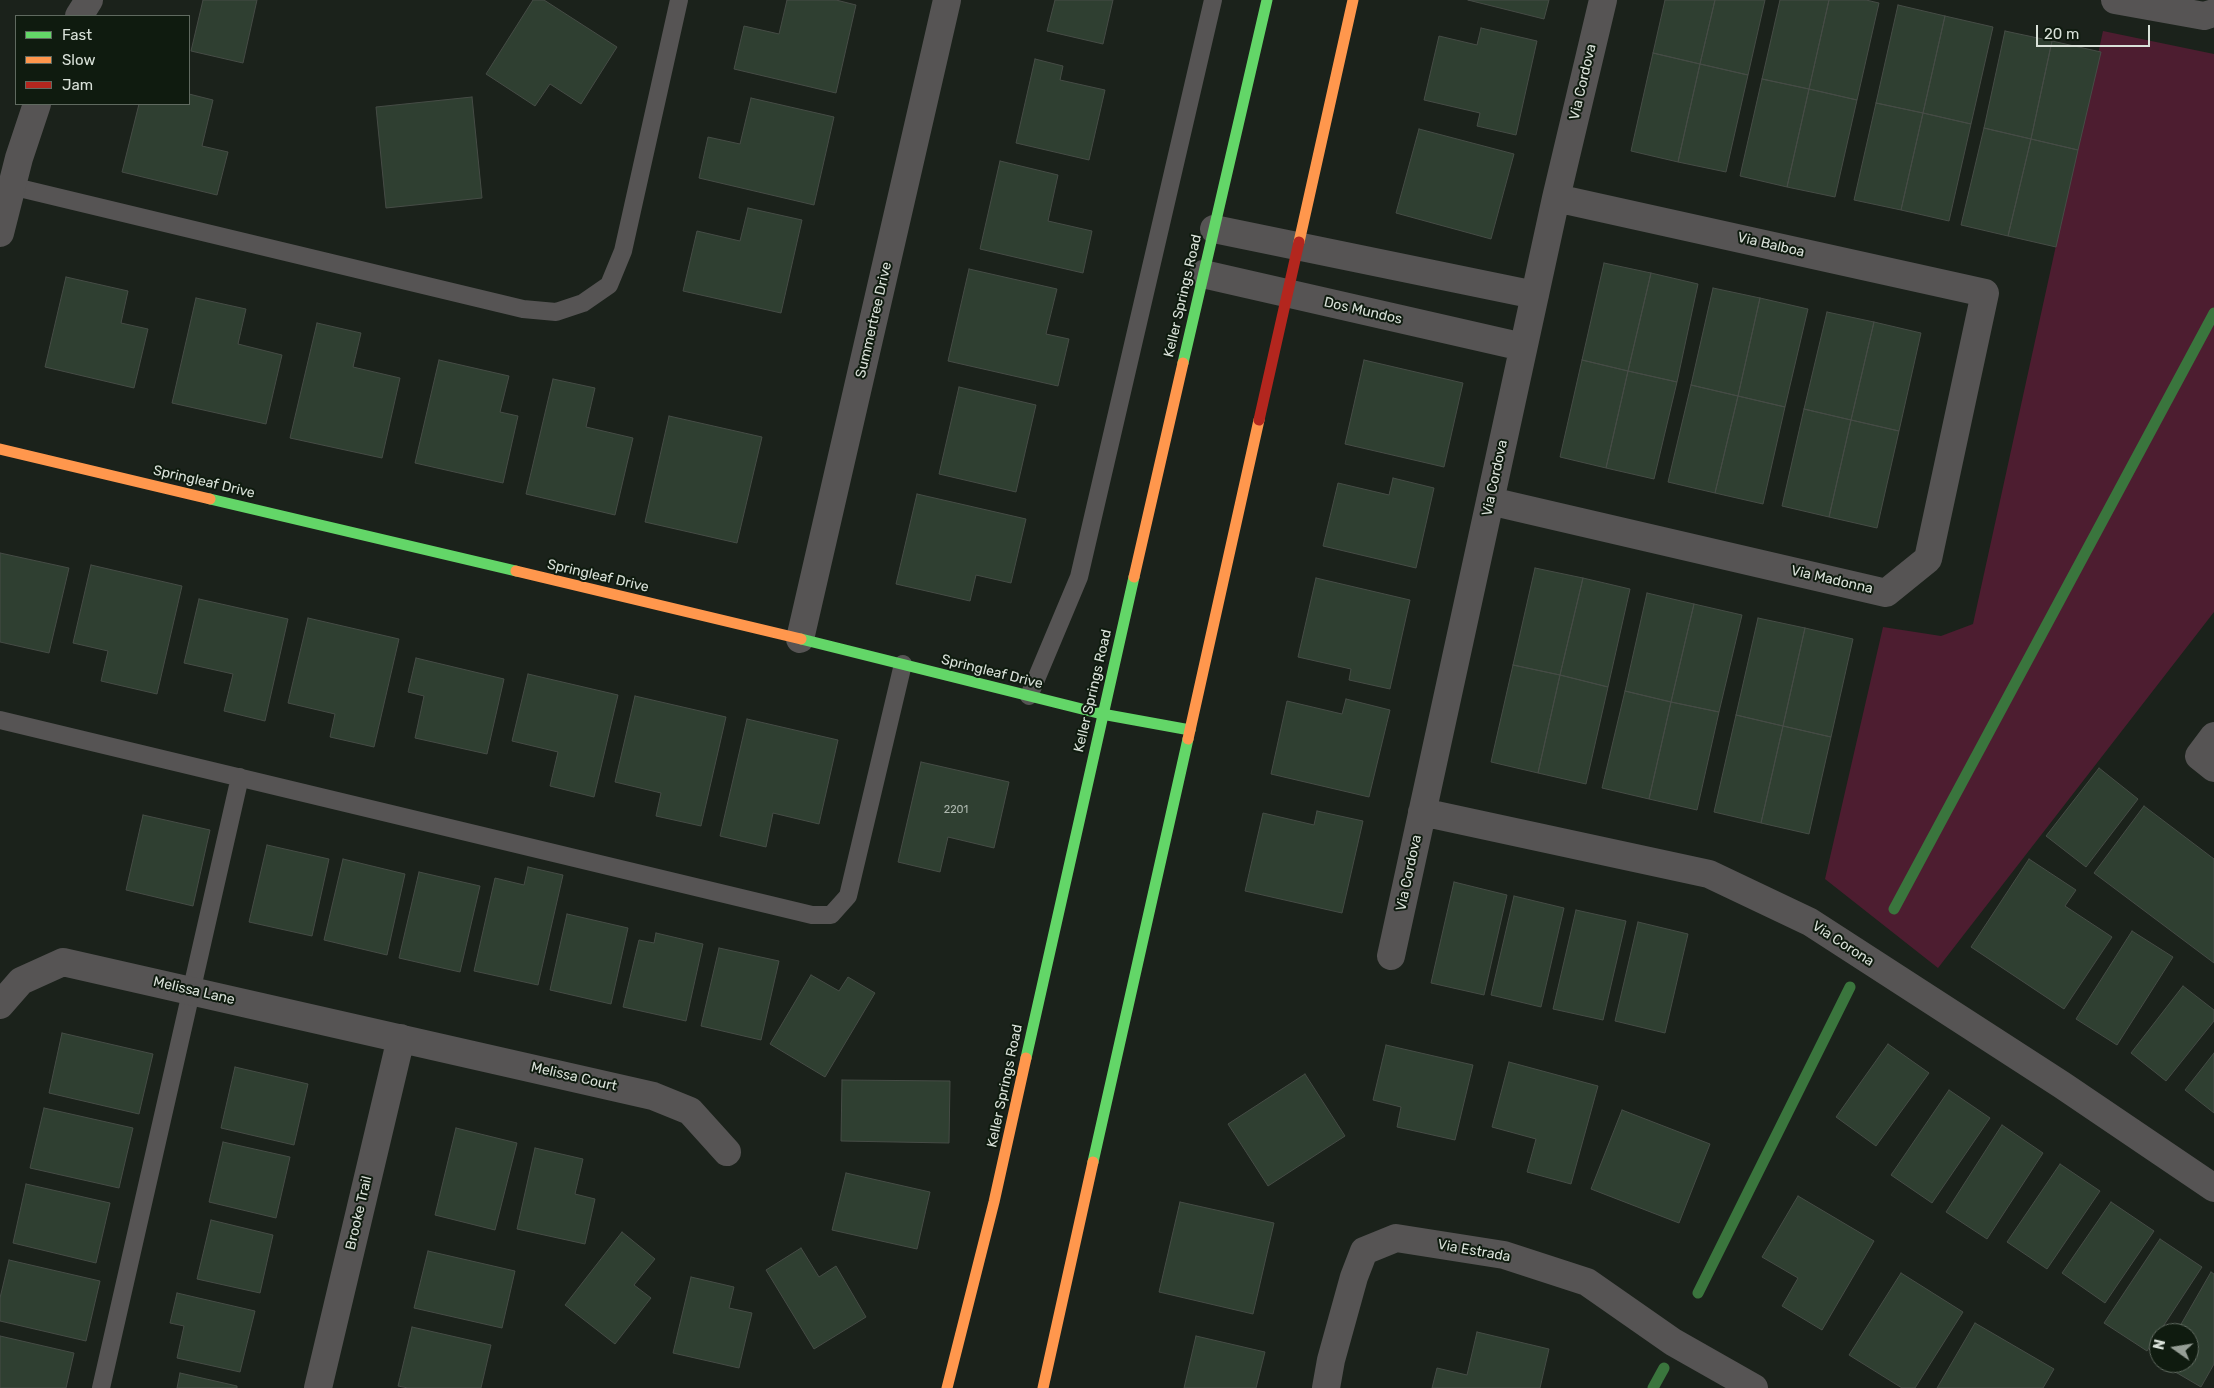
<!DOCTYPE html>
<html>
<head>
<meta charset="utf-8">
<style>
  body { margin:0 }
  #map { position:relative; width:2214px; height:1388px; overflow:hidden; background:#1b221b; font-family:Rubik,sans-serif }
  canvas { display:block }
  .legend { position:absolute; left:15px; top:15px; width:175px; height:90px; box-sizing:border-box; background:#0f1b0f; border:1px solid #606a60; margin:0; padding:6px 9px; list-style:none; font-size:15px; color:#d9e1d9 }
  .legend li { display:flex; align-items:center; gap:10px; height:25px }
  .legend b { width:25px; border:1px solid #606a60 }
  .north { position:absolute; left:2149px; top:1323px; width:50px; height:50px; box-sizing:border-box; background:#0f1b0f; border:1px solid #606a60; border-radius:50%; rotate:283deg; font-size:14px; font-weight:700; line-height:20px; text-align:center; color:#d9e1d9 }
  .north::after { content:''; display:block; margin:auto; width:18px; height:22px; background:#969e96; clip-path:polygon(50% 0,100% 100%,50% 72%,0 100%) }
  .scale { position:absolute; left:2036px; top:25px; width:114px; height:22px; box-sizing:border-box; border:2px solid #d9e1d9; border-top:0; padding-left:6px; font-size:15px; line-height:18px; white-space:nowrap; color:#d9e1d9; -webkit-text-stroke:4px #0f1b0f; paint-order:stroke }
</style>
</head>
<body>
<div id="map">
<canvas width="2214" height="1388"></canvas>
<ul class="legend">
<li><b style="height:6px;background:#63d668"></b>Fast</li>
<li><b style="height:6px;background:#ff974d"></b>Slow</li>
<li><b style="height:6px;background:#b3261e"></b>Jam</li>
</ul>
<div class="north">N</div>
<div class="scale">20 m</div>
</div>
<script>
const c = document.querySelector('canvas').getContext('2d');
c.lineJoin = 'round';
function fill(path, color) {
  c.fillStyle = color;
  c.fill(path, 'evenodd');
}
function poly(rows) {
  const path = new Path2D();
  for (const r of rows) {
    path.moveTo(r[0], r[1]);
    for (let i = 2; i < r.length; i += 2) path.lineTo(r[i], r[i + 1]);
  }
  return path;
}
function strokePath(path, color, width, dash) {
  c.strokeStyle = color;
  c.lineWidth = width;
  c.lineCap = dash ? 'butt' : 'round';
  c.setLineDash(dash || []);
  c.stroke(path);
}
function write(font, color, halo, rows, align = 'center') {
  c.font = font + ' Rubik,sans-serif';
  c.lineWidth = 4;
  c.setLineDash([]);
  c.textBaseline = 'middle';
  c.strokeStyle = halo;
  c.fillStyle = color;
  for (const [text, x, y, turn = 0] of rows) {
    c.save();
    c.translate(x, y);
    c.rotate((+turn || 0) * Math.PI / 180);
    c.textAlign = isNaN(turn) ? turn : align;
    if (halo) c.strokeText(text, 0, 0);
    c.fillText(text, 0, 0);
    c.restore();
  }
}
fill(poly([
  [2103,31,2214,54,2214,612,1938,968,1825,879,1883,627,1941,636,1973,624]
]), '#4d1d30');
strokePath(poly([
  [1894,909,2214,313],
  [1698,1293,1850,987],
  [1653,1388,1664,1368]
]), '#3a753d', 11);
const building = poly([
  [203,0,257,0,243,63,191,51,203,0],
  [533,0,544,0,617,47,581,104,550,84,535,106,486,74,533,0],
  [787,0,836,0,856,5,836,93,734,69,744,26,779,34,787,0],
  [1055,0,1113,0,1103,44,1047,31,1055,0],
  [1468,0,1549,0,1544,19,1468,0],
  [1665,0,1715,0,1700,64,1653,53,1665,0],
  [1715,0,1765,0,1748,75,1700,64,1715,0],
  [1780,0,1829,0,1809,89,1762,79,1780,0],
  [1829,0,1866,0,1879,3,1857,100,1809,89,1829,0],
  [1898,5,1945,16,1923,113,1876,103,1898,5],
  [1945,16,1993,27,1971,124,1923,113,1945,16],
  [1481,28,1537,41,1516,135,1477,126,1480,113,1424,100,1439,36,1477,45,1481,28],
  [2005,31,2052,41,2031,139,1984,128,2005,31],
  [2052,41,2101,52,2078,150,2031,139,2052,41],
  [1653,53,1700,64,1678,162,1631,151,1653,53],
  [1035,59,1063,66,1060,80,1105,90,1089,160,1016,143,1035,59],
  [1700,64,1748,75,1726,172,1678,162,1700,64],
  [1762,79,1809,89,1787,187,1740,176,1762,79],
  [1809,89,1857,100,1835,197,1787,187,1809,89],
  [189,94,213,100,202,146,228,152,217,195,122,172,139,104,189,104,189,94],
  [472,97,482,198,386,208,376,107,472,97],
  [751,98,834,117,814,205,699,178,708,137,740,144,751,98],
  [1876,103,1923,113,1901,210,1854,200,1876,103],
  [1923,113,1971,124,1949,221,1901,210,1923,113],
  [1984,128,2031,139,2008,236,1961,225,1984,128],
  [1419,129,1514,154,1491,239,1396,213,1419,129],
  [2031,139,2078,150,2056,247,2008,236,2031,139],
  [1000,161,1058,175,1048,221,1092,231,1083,273,980,249,1000,161],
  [748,208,802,220,781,313,683,291,697,231,740,241,748,208],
  [1604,263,1651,273,1628,371,1582,360,1604,263],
  [969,269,1057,289,1046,334,1069,339,1058,386,948,361,969,269],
  [1651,273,1698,284,1677,382,1628,371,1651,273],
  [66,277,128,291,121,323,148,329,134,388,45,367,66,277],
  [1713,288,1760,298,1738,396,1691,385,1713,288],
  [196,298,246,309,238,344,282,355,266,424,172,403,196,298],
  [1760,298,1808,309,1785,407,1738,396,1760,298],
  [1827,312,1874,322,1851,420,1804,409,1827,312],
  [1874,322,1921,333,1899,431,1851,420,1874,322],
  [317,323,361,333,353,367,400,378,382,458,290,438,317,323],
  [439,360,509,376,500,412,518,416,503,483,415,463,439,360],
  [1364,360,1463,383,1444,467,1345,444,1364,360],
  [1582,360,1628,371,1606,468,1560,457,1582,360],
  [1628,371,1677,382,1654,479,1606,468,1628,371],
  [553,379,595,388,586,427,633,438,615,515,526,494,553,379],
  [1691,385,1738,396,1715,493,1668,482,1691,385],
  [959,387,1036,405,1016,492,939,474,959,387],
  [1738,396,1785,407,1763,504,1715,493,1738,396],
  [1804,409,1851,420,1829,517,1782,506,1804,409],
  [669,416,762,437,737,543,645,522,669,416],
  [1851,420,1899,431,1877,528,1829,517,1851,420],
  [1393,478,1434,488,1416,568,1323,546,1338,483,1389,495,1393,478],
  [917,494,1026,519,1011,583,976,575,970,601,896,584,917,494],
  [0,553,69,568,49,653,0,642,0,553],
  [91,565,182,586,157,694,101,681,108,651,73,643,91,565],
  [1535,568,1583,578,1560,675,1513,665,1535,568],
  [1316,578,1410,600,1390,689,1349,680,1351,669,1298,657,1316,578],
  [1583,578,1630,589,1608,687,1560,675,1583,578],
  [1647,593,1694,604,1671,702,1625,691,1647,593],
  [199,599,288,619,265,721,224,711,233,674,184,663,199,599],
  [1694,604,1742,615,1719,712,1671,702,1694,604],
  [308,618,399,639,374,747,330,737,335,714,288,703,308,618],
  [1758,618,1805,628,1783,726,1736,715,1758,618],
  [1805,628,1853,639,1831,737,1783,726,1805,628],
  [416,658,504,679,487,754,415,738,424,696,408,692,416,658],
  [1513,665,1560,675,1538,773,1491,762,1513,665],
  [528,674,618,695,594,797,550,786,558,752,512,741,528,674],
  [1560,675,1608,687,1586,784,1538,773,1560,675],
  [1625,691,1671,702,1649,799,1602,788,1625,691],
  [635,696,726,717,701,826,656,816,661,793,615,782,635,696],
  [1346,699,1390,710,1369,797,1271,774,1287,701,1342,714,1346,699],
  [1671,702,1719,712,1697,810,1649,799,1671,702],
  [1736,715,1783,726,1761,823,1714,812,1736,715],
  [747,719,838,740,819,824,773,813,766,847,720,836,747,719],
  [1783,726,1831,737,1809,834,1761,823,1783,726],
  [921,762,1009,782,994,848,948,837,940,872,898,862,921,762],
  [2099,768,2138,799,2086,867,2046,836,2099,768],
  [2144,806,2214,859,2214,963,2094,873,2144,806],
  [1317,811,1363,821,1342,913,1245,891,1263,813,1314,825,1317,811],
  [143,815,210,830,193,906,126,890,143,815],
  [267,845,329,859,312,936,249,922,267,845],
  [343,859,405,874,387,955,324,940,343,859],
  [2029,859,2076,890,2065,906,2112,937,2064,1009,1971,947,2029,859],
  [528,867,563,875,538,985,474,971,495,878,524,885,528,867],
  [419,872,480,886,460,972,399,958,419,872],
  [1454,882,1507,895,1484,995,1431,983,1454,882],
  [1514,896,1564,908,1541,1007,1491,995,1514,896],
  [1576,910,1626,921,1603,1020,1553,1009,1576,910],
  [567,914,628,928,611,1004,550,990,567,914],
  [1638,922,1688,934,1665,1033,1615,1021,1638,922],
  [2132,931,2173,957,2117,1045,2076,1019,2132,931],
  [656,933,703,944,686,1021,623,1007,639,940,654,943,656,933],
  [719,948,779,961,761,1040,701,1026,719,948],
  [811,975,839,991,848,977,875,993,825,1077,770,1044,811,975],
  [2183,986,2214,1010,2214,1021,2166,1081,2131,1053,2183,986],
  [62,1033,153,1054,139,1114,49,1093,62,1033],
  [1888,1044,1929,1073,1876,1146,1836,1117,1888,1044],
  [1386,1045,1473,1065,1455,1140,1397,1127,1401,1107,1373,1100,1386,1045],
  [2214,1053,2214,1113,2185,1090,2214,1053],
  [1509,1062,1598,1086,1571,1184,1527,1172,1536,1139,1492,1127,1509,1062],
  [235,1067,308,1084,294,1145,221,1128,235,1067],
  [1305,1074,1345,1136,1268,1186,1228,1124,1305,1074],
  [842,1080,950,1081,949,1143,841,1141,842,1080],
  [1949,1090,1990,1118,1932,1203,1891,1175,1949,1090],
  [44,1108,133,1128,119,1188,30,1168,44,1108],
  [1622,1110,1710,1144,1679,1223,1591,1189,1622,1110],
  [2002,1125,2043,1153,1987,1239,1946,1212,2002,1125],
  [456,1128,517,1143,495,1230,435,1215,456,1128],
  [223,1142,290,1157,276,1218,209,1202,223,1142],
  [535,1148,583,1159,575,1194,595,1199,585,1244,517,1229,535,1148],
  [2060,1164,2100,1191,2047,1269,2007,1242,2060,1164],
  [846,1173,930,1192,917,1249,832,1230,846,1173],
  [26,1184,110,1203,96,1263,13,1243,26,1184],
  [1798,1196,1874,1241,1822,1330,1782,1306,1798,1278,1762,1257,1798,1196],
  [1180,1202,1274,1223,1253,1314,1159,1292,1180,1202],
  [2111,1202,2154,1231,2105,1303,2062,1273,2111,1202],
  [211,1220,273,1235,260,1293,197,1279,211,1220],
  [622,1232,655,1259,634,1285,651,1298,615,1344,565,1305,622,1232],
  [2160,1239,2202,1267,2147,1351,2104,1323,2160,1239],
  [801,1248,819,1277,836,1266,866,1317,814,1349,766,1270,801,1248],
  [428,1251,515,1271,502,1328,414,1308,428,1251],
  [9,1260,100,1281,86,1341,0,1321,0,1298,9,1260],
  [2211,1272,2214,1274,2214,1364,2201,1387,2160,1363,2189,1363,2189,1333,2176,1333,2211,1272],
  [1901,1273,1963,1312,1915,1388,1902,1388,1849,1355,1901,1273],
  [691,1277,734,1287,729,1308,752,1313,739,1368,673,1353,691,1277],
  [177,1293,255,1311,240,1372,177,1358,184,1326,170,1323,177,1293],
  [1975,1323,2054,1369,2043,1388,1937,1388,1975,1323],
  [412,1327,491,1345,481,1388,408,1388,398,1386,412,1327],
  [1477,1332,1549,1349,1540,1388,1432,1388,1437,1368,1467,1375,1477,1332],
  [0,1336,74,1353,66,1388,0,1388,0,1336],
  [1196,1336,1265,1352,1256,1388,1184,1388,1196,1336],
  [180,1373,237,1386,237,1388,177,1388,180,1373]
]);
fill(building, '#2f3f31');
strokePath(building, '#464c46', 1);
strokePath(poly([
  [11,186,523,309,556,312,583,303,609,285,623,251,679,0],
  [1029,696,1079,577,1213,0],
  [0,720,812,915,831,915,848,896,903,664],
  [101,1388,240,777]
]), '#565454', 18);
strokePath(poly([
  [2115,0,2204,16,2214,13],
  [79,16,89,0],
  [1214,229,1535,295],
  [0,233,19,158,37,104],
  [1203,274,1523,347],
  [1490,501,1886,593,1928,559,1985,293,1556,198],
  [800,639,947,0],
  [2214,736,2199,756,2214,768],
  [1422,812,1709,874,1810,922,2062,1085,2214,1188],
  [1391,956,1556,198,1603,0],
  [0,1005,21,981,63,962,653,1096,690,1111,727,1152],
  [318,1388,401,1038],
  [1326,1388,1331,1360,1354,1277,1364,1251,1396,1238,1504,1255,1587,1282,1673,1342,1754,1388]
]), '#565454', 28);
strokePath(poly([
  [1183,363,1267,0],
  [210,499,516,571],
  [801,639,1102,714,1190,730],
  [1026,1058,1134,577],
  [1093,1162,1188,739]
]), '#63d668', 11);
strokePath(poly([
  [1299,242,1353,0],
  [0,449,210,499],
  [516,571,801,639],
  [1134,577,1183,363],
  [1188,739,1259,420],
  [947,1388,994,1202,1026,1058],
  [1043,1388,1093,1162]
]), '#ff974d', 11);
strokePath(poly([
  [1259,420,1299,242]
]), '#b3261e', 11);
write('11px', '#aeb8af', null, [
  ["2201",956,810]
]);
write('14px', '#d9e1d9', '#0f1b0f', [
  ["Via Cordova",1583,82,-77],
  ["Via Balboa",1771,245,13],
  ["Keller Springs Road",1183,296,-77],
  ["Dos Mundos",1363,311,13],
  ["Summertree Drive",874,320,-77],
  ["Via Cordova",1495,478,-78],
  ["Springleaf Drive",204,482,13],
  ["Springleaf Drive",598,576,13],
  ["Via Madonna",1832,580,13],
  ["Springleaf Drive",992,672,14],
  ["Keller Springs Road",1093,691,-77],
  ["Via Cordova",1409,873,-78],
  ["Via Corona",1843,944,33],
  ["Melissa Lane",194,991,13],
  ["Melissa Court",574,1077,13],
  ["Keller Springs Road",1005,1086,-78],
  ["Brooke Trail",359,1213,-77],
  ["Via Estrada",1474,1251,10]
]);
</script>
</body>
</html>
